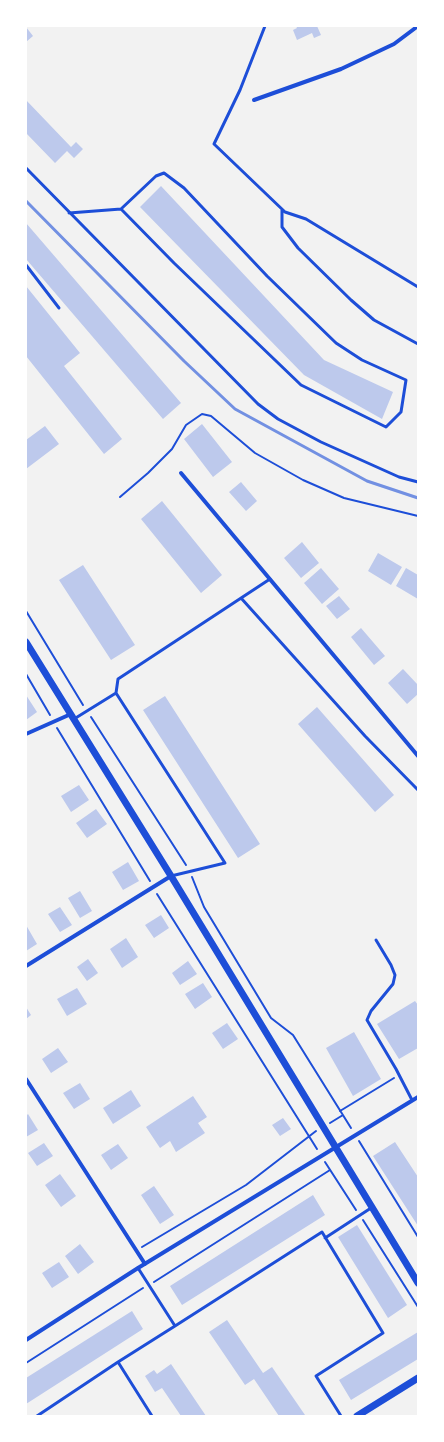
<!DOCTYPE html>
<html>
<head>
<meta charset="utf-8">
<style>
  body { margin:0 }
  #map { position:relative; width:444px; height:1442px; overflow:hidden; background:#f2f2f2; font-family:Helvetica,sans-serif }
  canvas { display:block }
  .frame { position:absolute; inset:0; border:27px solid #fff; pointer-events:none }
</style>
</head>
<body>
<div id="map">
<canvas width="444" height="1442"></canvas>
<div class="frame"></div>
</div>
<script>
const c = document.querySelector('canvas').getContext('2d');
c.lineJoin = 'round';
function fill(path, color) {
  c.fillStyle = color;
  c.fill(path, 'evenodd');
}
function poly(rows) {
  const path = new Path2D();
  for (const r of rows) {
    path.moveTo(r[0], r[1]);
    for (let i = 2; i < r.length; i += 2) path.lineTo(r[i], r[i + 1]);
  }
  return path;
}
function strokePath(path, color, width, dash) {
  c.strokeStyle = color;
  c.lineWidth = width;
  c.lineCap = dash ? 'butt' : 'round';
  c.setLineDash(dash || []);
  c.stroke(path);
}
fill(poly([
  [296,26,317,26,321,35,314,38,312,33,297,40,293,30,297,28],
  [26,27,33,36,26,42],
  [26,100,71,147,76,142,83,149,74,158,67,151,55,163,26,133],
  [161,186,324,360,393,392,382,419,304,375,140,207],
  [26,223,181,403,163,419,26,259],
  [26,286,80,353,64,366,122,439,104,454,26,356],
  [202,424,232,462,213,477,184,439],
  [45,426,59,444,26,469,26,440],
  [241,482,257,501,246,511,229,492],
  [162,501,222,575,201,593,141,519],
  [302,542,319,563,301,578,284,558],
  [378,553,402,567,391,585,368,571],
  [83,565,135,645,111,660,59,580],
  [321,568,339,589,322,604,304,583],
  [406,568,418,575,418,599,396,586],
  [339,596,350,609,337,619,326,606],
  [361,628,385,656,374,665,351,637],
  [403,669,418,685,418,694,407,704,388,683],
  [26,695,37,712,26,720],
  [165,696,260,844,238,858,143,710],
  [317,707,394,795,375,812,298,724],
  [79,785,89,800,71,812,61,796],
  [96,809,107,824,87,838,76,823],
  [128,862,139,881,123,890,112,872],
  [80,891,92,911,80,918,68,898],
  [60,907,72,925,60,932,48,914],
  [161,915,169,928,154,938,145,925],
  [26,925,37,944,26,951],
  [126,938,138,957,122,968,110,949],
  [88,959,98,973,87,981,77,967],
  [188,961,197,974,180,985,172,973],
  [203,983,212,997,195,1009,185,994],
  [77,988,87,1004,67,1016,57,999],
  [415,1001,418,1005,418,1048,399,1059,377,1024],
  [26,1007,31,1015,26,1019],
  [227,1023,238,1039,223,1049,212,1033],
  [354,1032,381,1079,353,1096,326,1048],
  [58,1048,68,1062,51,1073,42,1059],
  [80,1083,90,1099,74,1109,63,1093],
  [131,1090,141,1106,113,1124,103,1108],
  [193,1096,207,1117,198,1123,205,1133,176,1152,170,1141,160,1148,146,1127],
  [28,1114,38,1130,26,1137,26,1116],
  [283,1118,291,1129,280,1136,272,1125],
  [395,1142,418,1177,418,1226,373,1156],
  [44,1143,53,1156,37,1166,28,1153],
  [118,1144,128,1158,111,1170,101,1155],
  [60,1174,76,1196,61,1207,45,1185],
  [154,1186,174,1215,160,1224,141,1195],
  [313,1195,325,1215,182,1305,170,1286],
  [357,1225,407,1305,388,1318,338,1237],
  [80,1244,94,1262,78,1274,65,1256],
  [59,1262,69,1277,52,1288,42,1273],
  [132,1311,143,1329,26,1404,26,1378],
  [227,1320,263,1373,272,1367,305,1415,279,1416,254,1379,245,1385,209,1332],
  [418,1332,418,1359,351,1400,339,1380],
  [171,1364,206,1416,181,1416,162,1388,155,1392,145,1376,154,1370,157,1374]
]), '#bdc9ec');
strokePath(poly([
  [120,497,148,473,172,449,186,425,202,414,211,416,255,453,303,480,344,498,418,516],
  [26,611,83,705],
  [26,674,50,715],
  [91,717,186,865],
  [57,728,150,881],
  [192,877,204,907,271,1018,293,1035,351,1128],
  [157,894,317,1149],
  [340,1111,394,1078],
  [330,1123,343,1115],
  [359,1141,418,1237],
  [325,1162,356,1210],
  [363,1220,418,1307],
  [142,1247,246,1185,316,1131],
  [154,1282,330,1170],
  [26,1363,143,1288]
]), '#1d4ed8', 2);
strokePath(poly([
  [265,26,240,90,214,144,285,212,306,219,418,287],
  [26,168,258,404,278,419,321,442,399,477,418,482],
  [282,210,282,227,298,248,351,300,374,320,418,344],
  [69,213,121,209,174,263,301,385,386,427,401,412,406,380,362,360,336,343,267,276,184,188,164,173,156,176,121,209],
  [26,265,59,308],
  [241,598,365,736,418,790],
  [116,693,118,679,270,579],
  [74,719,116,693,225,863,171,876],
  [376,940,391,965,395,975,393,984,371,1011,367,1020,396,1069,412,1100],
  [325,1238,371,1208],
  [138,1268,175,1326,118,1362,152,1416],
  [175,1326,322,1232,383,1333,316,1376,341,1416],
  [37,1416,118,1362]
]), '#1d4ed8', 3);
strokePath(poly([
  [254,100,341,69,394,44,418,26],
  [181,473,418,756],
  [26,734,71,714],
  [26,966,171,876],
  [26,1079,145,1264],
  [26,1340,138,1268,418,1097]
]), '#1d4ed8', 4);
strokePath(poly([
  [26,642,171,876,418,1283],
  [357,1416,418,1378]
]), '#1d4ed8', 7);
strokePath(poly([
  [26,201,184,361,235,409,367,481,418,498]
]), '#7290e2', 3);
</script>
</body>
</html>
